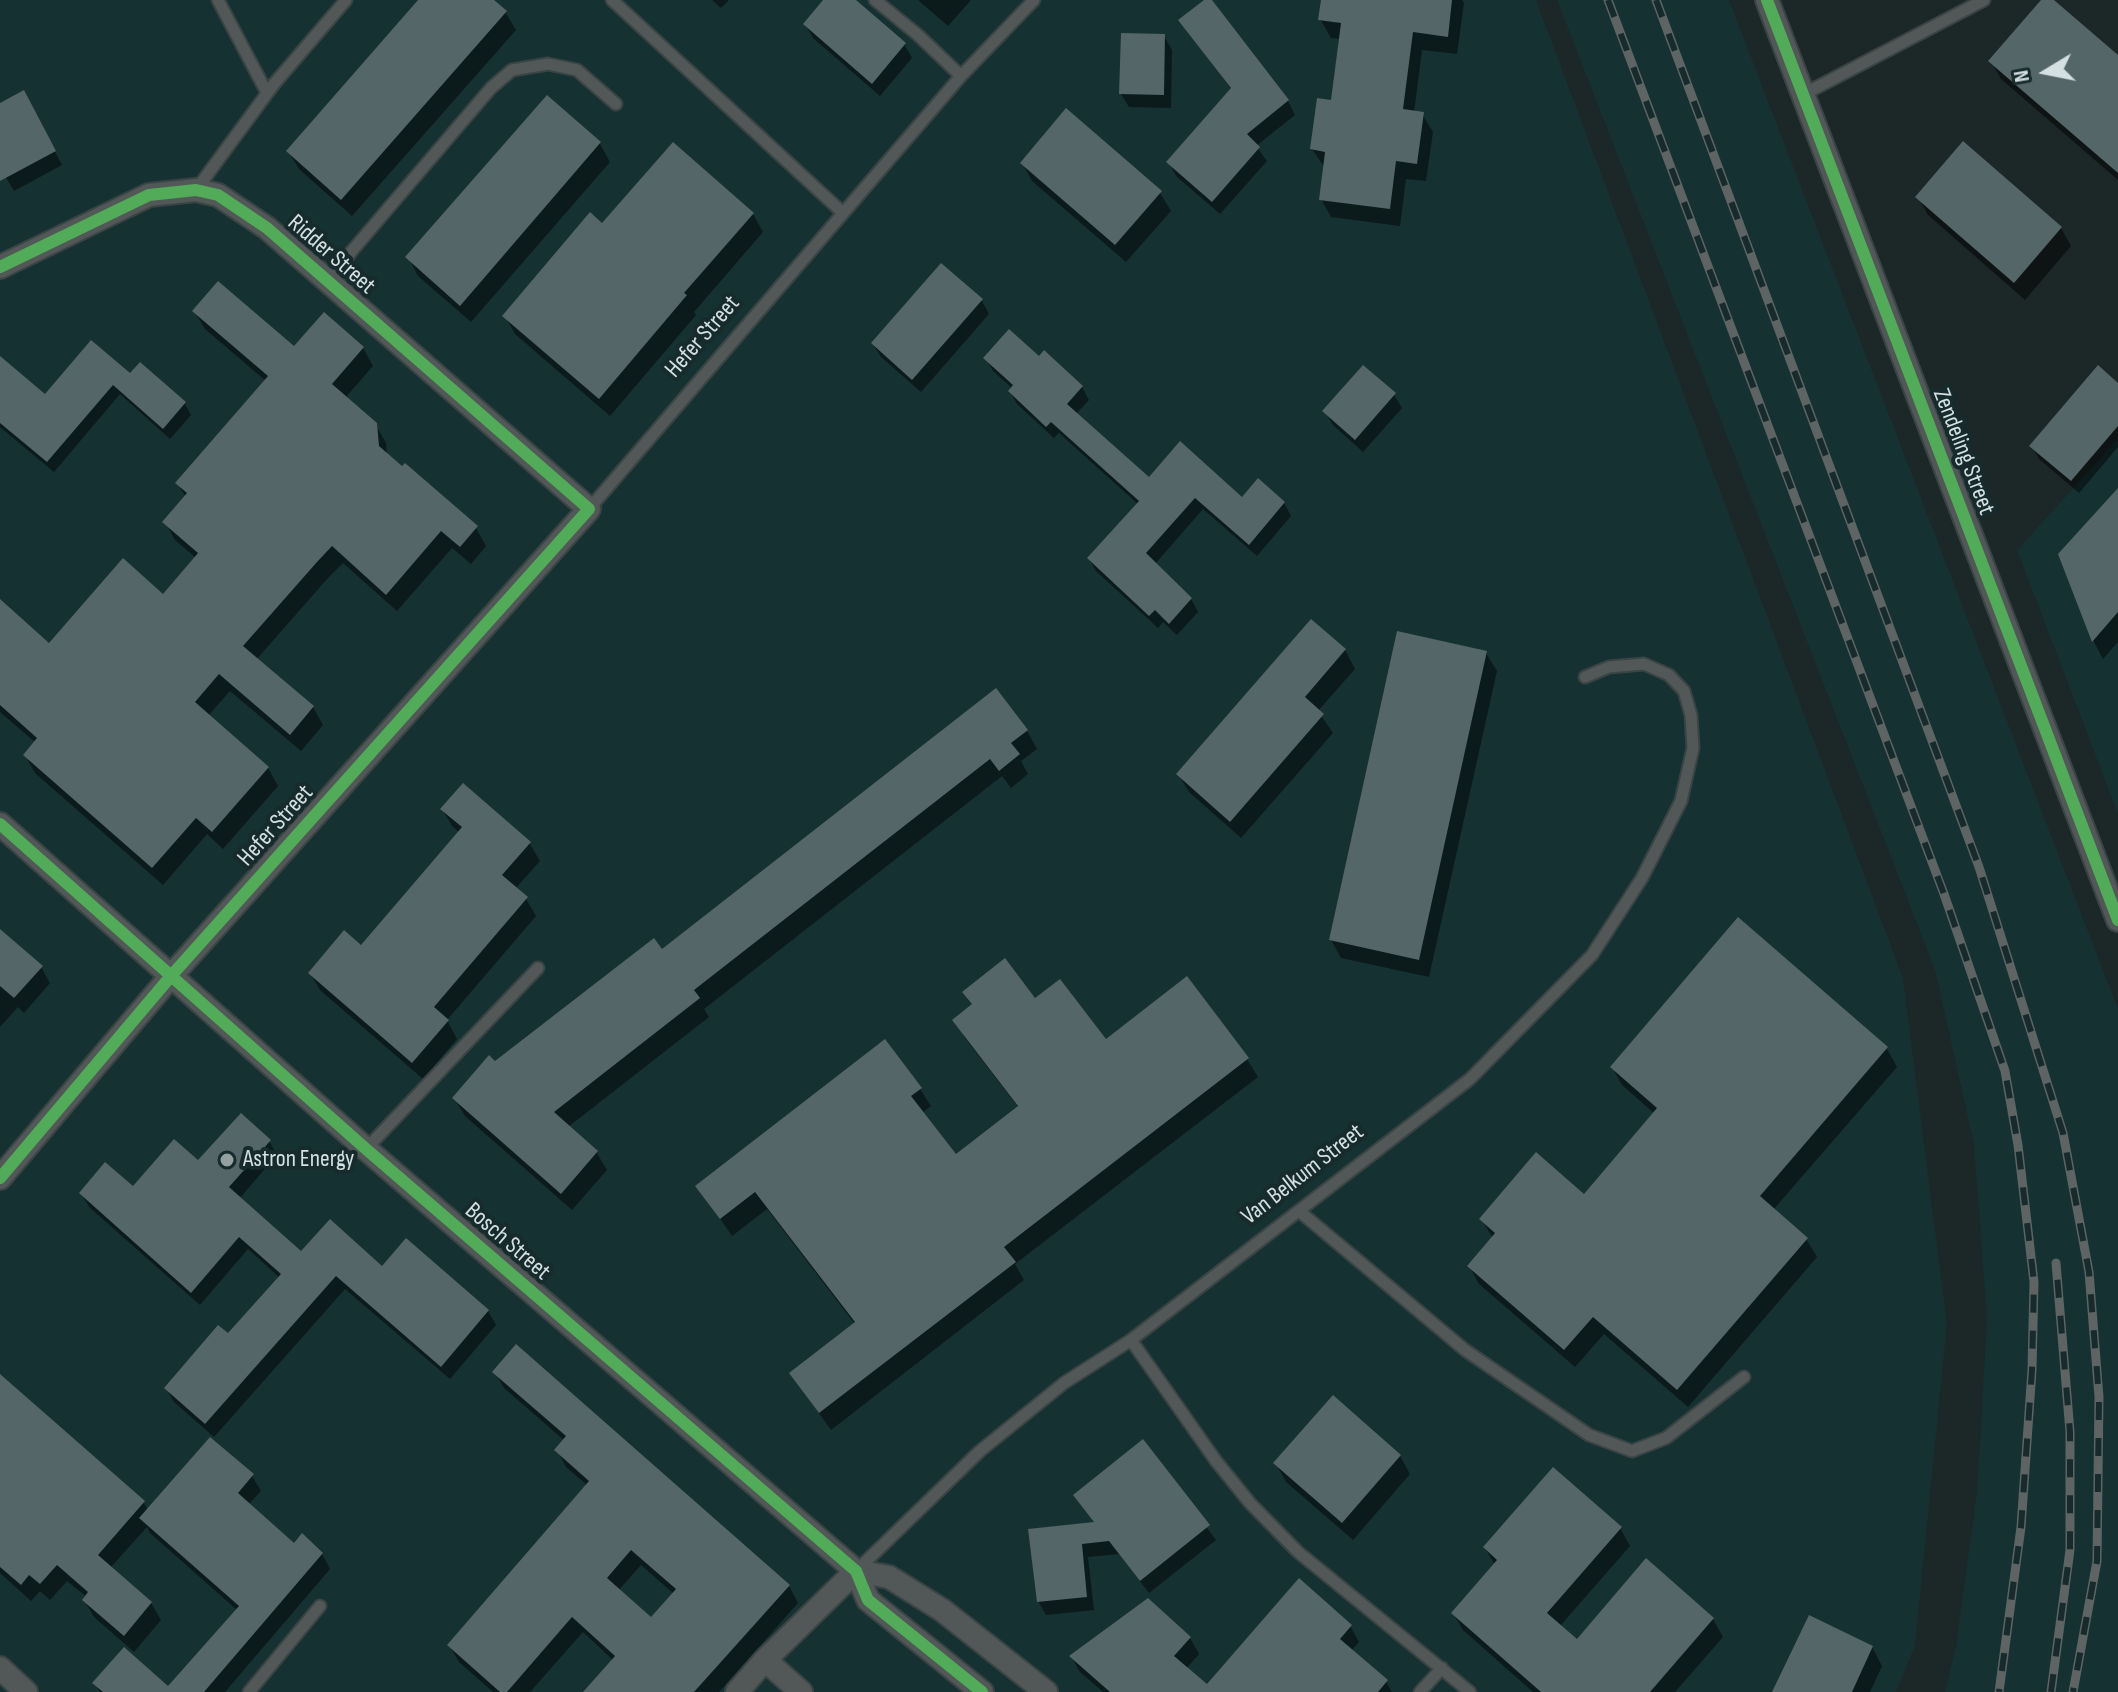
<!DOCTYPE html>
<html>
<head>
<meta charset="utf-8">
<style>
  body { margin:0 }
  #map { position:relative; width:2118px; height:1692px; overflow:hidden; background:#1c2727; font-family:"Sofia Sans Condensed",sans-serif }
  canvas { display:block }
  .north { position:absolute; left:2006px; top:32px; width:80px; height:80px; -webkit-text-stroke:6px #172b2c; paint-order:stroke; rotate:260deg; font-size:22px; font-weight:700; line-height:32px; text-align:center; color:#d4e0e1 }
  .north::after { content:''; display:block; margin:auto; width:28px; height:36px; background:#d4e0e1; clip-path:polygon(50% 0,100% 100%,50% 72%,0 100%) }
</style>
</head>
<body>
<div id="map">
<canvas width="2118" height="1692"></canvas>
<div class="north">N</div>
</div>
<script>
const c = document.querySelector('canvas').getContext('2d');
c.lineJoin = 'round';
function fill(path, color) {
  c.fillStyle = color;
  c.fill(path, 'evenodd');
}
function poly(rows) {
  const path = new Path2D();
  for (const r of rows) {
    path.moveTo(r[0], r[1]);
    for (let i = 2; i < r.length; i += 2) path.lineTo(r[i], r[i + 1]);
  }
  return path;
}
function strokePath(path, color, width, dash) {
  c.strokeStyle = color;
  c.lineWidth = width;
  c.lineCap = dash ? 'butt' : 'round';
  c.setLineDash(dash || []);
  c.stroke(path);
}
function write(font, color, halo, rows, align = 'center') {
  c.font = font + ' "Sofia Sans Condensed",sans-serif';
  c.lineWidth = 8;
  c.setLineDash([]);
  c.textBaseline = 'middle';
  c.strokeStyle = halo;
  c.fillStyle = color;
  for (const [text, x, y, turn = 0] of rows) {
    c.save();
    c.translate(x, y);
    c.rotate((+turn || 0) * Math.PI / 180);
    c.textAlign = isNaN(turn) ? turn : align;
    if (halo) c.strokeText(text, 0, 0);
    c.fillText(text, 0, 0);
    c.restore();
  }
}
fill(poly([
  [0,0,1536,0,1903,978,1947,1324,1915,1646,1896,1692,0,1692],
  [1557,0,1729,0,2118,1009,2118,1692,1945,1692,1956,1646,1977,1492,1987,1320,1974,1145,1935,970],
  [2118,439,2118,814,2017,550]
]), '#163132');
fill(poly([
  [421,0,491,0,505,12,516,30,352,216,299,169,288,151],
  [712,0,729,0,721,8],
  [826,0,853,0,904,44,912,58,880,96,813,38,805,24],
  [918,0,971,0,948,26],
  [1207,0,1288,101,1295,115,1256,146,1267,161,1220,214,1176,176,1169,162,1232,90,1181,20],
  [1323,0,1462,0,1464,3,1457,54,1422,50,1414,113,1422,114,1433,132,1426,181,1406,179,1400,226,1331,217,1321,199,1325,168,1312,149,1333,102,1341,39,1331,38,1320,19],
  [2043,0,2051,0,2118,58,2118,180,2001,79,1991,61],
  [1164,36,1172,50,1171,108,1129,107,1121,94],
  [547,97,600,144,610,162,471,322,418,276,408,257],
  [0,106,31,106,62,165,14,191,0,167],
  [1022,163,1160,193,1171,211,1126,262,1032,181],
  [1918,197,2061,228,2071,246,2025,300,1928,215],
  [753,214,763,232,694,312,696,315,610,416,515,334,505,316,603,225],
  [942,265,982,301,989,314,921,392,881,357,873,344],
  [194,311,294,349,363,348,373,366,345,398,375,424,386,443,387,456,476,528,486,546,471,564,452,548,397,611,343,563,327,579,256,660,313,707,323,725,301,751,230,691,208,716,268,768,278,786,223,849,207,834,163,885,35,773,25,755,36,743,0,712,0,602,49,646,163,596,196,558,175,540,165,522,186,497,177,483,266,381,205,329],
  [986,358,1039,359,1082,387,1089,400,1076,414,1149,480,1242,500,1284,503,1291,516,1257,556,1203,509,1155,564,1191,599,1198,612,1177,635,1163,622,1158,628,1096,571,1089,559,1139,505,1059,433,1054,438,1017,404,1010,391,1012,388,993,371],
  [140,364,185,404,191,415,170,439,120,394,54,472,0,427,0,373,45,396,130,376],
  [2118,385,2118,447,2079,493,2039,459,2032,446],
  [1394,395,1402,408,1363,452,1333,425,1325,412],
  [2118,491,2118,642,2103,659,2094,642,2061,554],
  [1345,650,1355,669,1318,711,1333,733,1241,838,1189,792,1178,774],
  [1486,653,1497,671,1429,977,1341,958,1331,940],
  [1027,731,1037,749,1021,761,1028,774,1011,788,1002,776,704,1009,709,1017,568,1127,596,1152,607,1170,572,1210,465,1116,454,1098,495,1063,662,951],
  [463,786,530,844,540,861,515,889,526,899,536,916,447,1020,457,1039,423,1079,320,990,310,973,362,948,460,833,452,826,442,809],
  [1738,920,1887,1049,1897,1067,1773,1210,1806,1239,1817,1257,1688,1407,1604,1334,1575,1367,1479,1284,1469,1266,1493,1238,1481,1219,1584,1196,1655,1114,1622,1085,1612,1067],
  [0,931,41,967,50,983,24,1013,18,1007,0,1027],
  [965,992,1035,1001,1106,1041,1247,1059,1258,1077,1015,1264,1024,1280,831,1430,791,1374,855,1324,767,1209,732,1236,698,1186,920,1089,931,1106,922,1113,956,1157,1019,1108,965,1038,955,1020,973,1006],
  [269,1141,277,1155,239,1199,302,1254,382,1269,488,1311,496,1325,450,1379,345,1289,214,1437,174,1402,166,1388,228,1336,280,1278,248,1249,200,1305,89,1207,81,1193,133,1189,199,1163],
  [495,1372,789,1586,798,1603,719,1692,586,1692,613,1660,583,1632,530,1692,493,1692,459,1662,449,1645,588,1486,566,1467,557,1450,565,1441,504,1388],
  [641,1565,674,1594,651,1620,618,1591],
  [0,1377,143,1502,148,1510,252,1476,261,1491,248,1505,294,1545,322,1554,330,1569,225,1692,100,1692,95,1683,168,1689,237,1610,150,1533,147,1527,110,1568,151,1603,161,1620,134,1652,94,1617,84,1600,87,1597,67,1581,50,1600,40,1591,31,1601,0,1573],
  [1143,1442,1216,1540,1149,1593,1119,1554,1088,1557,1094,1610,1046,1615,1038,1601,1096,1524],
  [1400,1456,1410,1474,1353,1540,1286,1482,1276,1464],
  [1620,1528,1630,1546,1560,1626,1577,1641,1647,1561,1713,1619,1723,1637,1675,1692,1533,1692,1463,1630,1453,1613,1495,1565,1485,1548],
  [1350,1626,1359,1642,1351,1651,1386,1682,1392,1692,1103,1692,1080,1672,1071,1656,1190,1638,1199,1654,1186,1669,1207,1687],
  [1872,1647,1882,1666,1870,1692,1774,1692]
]), '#0007');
fill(poly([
  [418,0,494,0,507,11,341,200,286,151],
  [823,0,856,0,906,43,872,84,803,24],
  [1204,0,1212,0,1289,100,1247,134,1260,147,1212,202,1166,162,1231,88,1178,20],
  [1321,0,1452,0,1448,37,1413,32,1403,109,1424,112,1417,164,1396,161,1390,209,1319,200,1325,152,1310,149,1317,98,1331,100,1341,23,1318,20],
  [2041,0,2054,0,2118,55,2118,173,1988,61],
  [1121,33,1165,34,1164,95,1119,94],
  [24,90,56,151,0,181,0,103],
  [547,95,601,142,460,306,405,257],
  [1066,108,1162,191,1115,245,1020,163],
  [1963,141,2062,227,2014,283,1915,197],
  [673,142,754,213,684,293,687,295,599,399,502,316,590,212,602,223],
  [941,263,983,299,912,380,871,343],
  [218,281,294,346,324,312,364,347,332,384,377,423,379,446,402,466,405,463,478,526,460,547,441,531,386,595,332,546,317,562,243,646,314,706,290,735,219,674,195,702,269,767,212,832,196,818,152,868,23,755,37,738,0,705,0,599,49,643,123,558,163,594,198,553,162,522,187,493,175,483,268,376,192,311],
  [1009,329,1039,356,1044,350,1083,386,1067,404,1149,477,1180,441,1242,497,1258,478,1285,502,1249,545,1195,498,1146,553,1192,598,1169,624,1155,610,1149,616,1087,558,1139,501,1051,422,1046,427,1008,391,1013,385,983,358],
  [91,340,130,373,140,362,186,402,163,429,113,385,47,462,0,423,0,356,45,394],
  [1363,365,1396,393,1355,440,1322,411],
  [2098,365,2118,383,2118,426,2071,481,2029,446],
  [2118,488,2118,612,2092,642,2058,554],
  [1311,619,1346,649,1305,697,1324,714,1230,822,1176,774],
  [1397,631,1487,651,1419,960,1329,940],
  [996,688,1028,730,1011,743,1020,754,999,771,990,759,694,990,700,998,554,1112,598,1151,561,1194,452,1098,489,1055,495,1061,654,938,662,949],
  [463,783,531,842,502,875,528,897,434,1007,449,1020,412,1063,308,973,344,930,361,945,462,827,440,809],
  [1738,917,1888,1047,1760,1196,1808,1238,1677,1390,1593,1317,1564,1350,1467,1266,1495,1233,1479,1219,1536,1152,1584,1194,1657,1108,1610,1067],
  [0,929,43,966,14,998,0,986],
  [1005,958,1035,998,1060,979,1106,1039,1187,976,1249,1058,1004,1247,1016,1262,819,1413,789,1373,855,1322,755,1192,720,1219,695,1186,885,1039,922,1088,911,1096,956,1154,1018,1106,952,1020,972,1004,962,992],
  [241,1113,271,1140,229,1187,301,1251,330,1219,382,1266,406,1238,489,1310,441,1367,336,1276,205,1424,164,1388,218,1325,228,1333,281,1274,239,1237,191,1293,79,1193,105,1162,133,1186,174,1139,198,1160],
  [516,1344,790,1585,694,1692,583,1692,615,1656,572,1617,507,1692,500,1692,447,1645,589,1481,554,1450,566,1436,492,1372],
  [631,1550,676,1589,651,1617,607,1578],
  [0,1374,145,1501,98,1555,152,1602,124,1636,82,1600,88,1592,57,1565,40,1584,29,1575,21,1585,0,1567],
  [1333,1395,1401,1455,1342,1523,1273,1463],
  [210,1437,254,1474,238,1493,294,1543,302,1533,323,1553,204,1692,103,1692,92,1683,124,1647,168,1686,239,1606,139,1518],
  [1143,1439,1210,1525,1140,1581,1109,1541,1082,1544,1087,1597,1037,1602,1028,1529,1094,1522,1073,1495],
  [1553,1467,1622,1527,1547,1613,1577,1639,1646,1558,1714,1618,1650,1692,1541,1692,1451,1613,1497,1560,1483,1547],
  [1299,1578,1352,1625,1340,1639,1388,1680,1378,1692,1110,1692,1069,1656,1148,1598,1191,1637,1174,1656,1207,1684],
  [1809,1615,1873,1646,1852,1692,1772,1692]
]), '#546667');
const service = poly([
  [218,0,267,93],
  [612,0,843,213],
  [875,0,918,35,961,76],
  [1804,94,1984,0],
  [196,190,274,84,346,0],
  [329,282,351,252,491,88,512,70,548,64,577,70,616,104],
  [589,509,961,76,1034,0],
  [366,1149,538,968],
  [1299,1211,1465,1350,1589,1435,1632,1451,1666,1438,1744,1377],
  [1131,1340,1216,1461,1250,1503,1298,1552,1470,1692],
  [856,1571,980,1451,1064,1383,1131,1340,1470,1079,1592,955,1642,878,1681,801,1693,748,1691,715,1684,691,1669,675,1644,664,1609,667,1585,677],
  [249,1692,320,1606],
  [1420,1692,1442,1668]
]);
const minor = poly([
  [1767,0,2118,920],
  [0,267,149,195,196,190,218,195,267,228,589,509,171,976,0,1178],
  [0,824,366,1149,856,1571,868,1600,982,1692],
  [856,1571,889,1577,942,1610,1046,1692],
  [765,1660,801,1692],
  [0,1668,26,1692],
  [737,1692,765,1660,856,1571]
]);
strokePath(service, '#3a4444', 15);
strokePath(minor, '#3a4444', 26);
strokePath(service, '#525757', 11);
strokePath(minor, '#525757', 22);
const rail = poly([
  [1608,0,1944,894,2005,1071,2018,1145,2034,1282,2032,1370,2021,1527,1999,1692],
  [1656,0,1979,867,2063,1133,2089,1272,2099,1397,2097,1561,2073,1692],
  [2051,1692,2070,1550,2070,1432,2056,1263]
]);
strokePath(rail, '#5e6464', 9);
strokePath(rail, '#172b2c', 6, [18]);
strokePath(poly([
  [1767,0,2118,920],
  [0,267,149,195,196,190,218,195,267,228,589,509,171,976,0,1178],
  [0,824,366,1149,856,1571,868,1600,982,1692]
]), '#51ab58', 12);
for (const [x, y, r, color] of [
  [227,1160,8,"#949fa0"]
]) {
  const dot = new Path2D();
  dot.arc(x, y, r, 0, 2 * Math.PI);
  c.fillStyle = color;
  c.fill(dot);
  strokePath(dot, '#172b2c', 3);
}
write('24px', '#d4e0e1', '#172b2c', [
  ["Ridder Street",331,255,41],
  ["Hefer Street",703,337,-49],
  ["Zendeling Street",1963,452,69],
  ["Hefer Street",276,826,-48],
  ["Van Belkum Street",1303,1175,-38],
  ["Bosch Street",507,1242,41]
]);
write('24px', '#d4e0e1', '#172b2c', [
  ["Astron Energy",243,1160]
], 'left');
</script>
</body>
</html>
